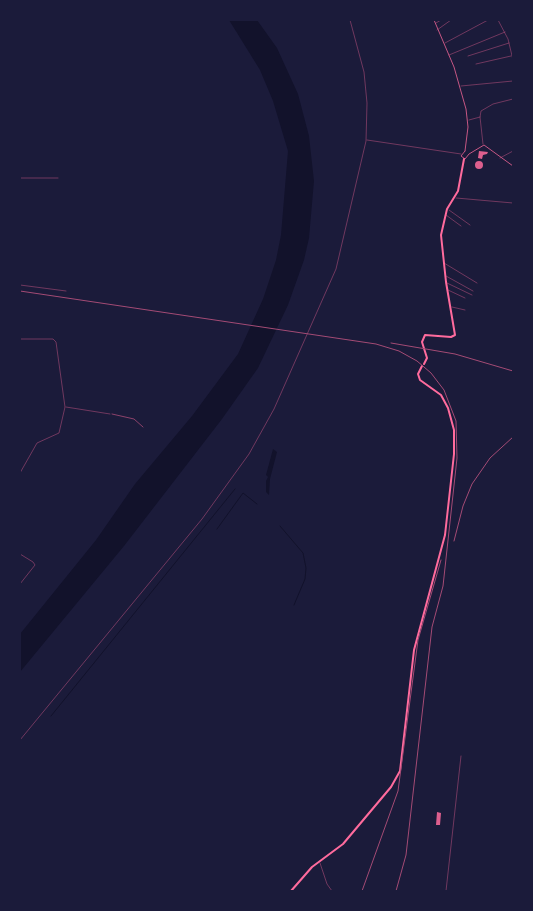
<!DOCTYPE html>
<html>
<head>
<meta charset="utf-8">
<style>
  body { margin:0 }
  #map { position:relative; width:533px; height:911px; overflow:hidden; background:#1b1b3a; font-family:"Fira Sans Condensed",sans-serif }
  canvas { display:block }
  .frame { position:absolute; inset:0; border:21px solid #1b1b3a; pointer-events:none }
</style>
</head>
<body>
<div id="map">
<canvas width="533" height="911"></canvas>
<div class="frame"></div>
</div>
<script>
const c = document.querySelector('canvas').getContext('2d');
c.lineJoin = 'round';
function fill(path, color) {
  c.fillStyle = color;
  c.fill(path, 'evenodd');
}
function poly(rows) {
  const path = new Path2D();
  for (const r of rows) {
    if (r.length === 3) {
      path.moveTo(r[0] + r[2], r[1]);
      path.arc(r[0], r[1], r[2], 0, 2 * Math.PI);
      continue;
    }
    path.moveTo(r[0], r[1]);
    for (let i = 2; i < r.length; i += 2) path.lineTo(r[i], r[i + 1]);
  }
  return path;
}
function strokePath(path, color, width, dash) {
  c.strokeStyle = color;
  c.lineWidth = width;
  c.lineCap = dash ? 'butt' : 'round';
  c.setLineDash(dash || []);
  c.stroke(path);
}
fill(poly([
  [229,20,257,20,277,48,298,94,309,136,314,181,309,238,304,260,288,305,258,368,222,419,124,546,20,672,20,634,96,540,135,484,192,416,238,354,263,299,276,260,281,235,288,151,273,101,260,70],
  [273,449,277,452,270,479,269,495,266,492,266,481,268,477,266,475]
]), '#12122b');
strokePath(poly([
  [280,526,303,553,306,568,305,579,294,605],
  [217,529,243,493,257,504],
  [51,716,235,489]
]), '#12122b', 1);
fill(poly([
  [479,151,488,152,487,154,483,155,482,159,478,158],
  [479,165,4],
  [437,812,441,813,440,825,436,825]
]), '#dd5f8e');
strokePath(poly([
  [112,414,134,419,143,427]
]), '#ff6b9d', 0.5);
strokePath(poly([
  [469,120,480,117]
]), '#c65784', 0.5);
strokePath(poly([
  [498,20,508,39,513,60],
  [436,23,441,20],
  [437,30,451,20],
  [445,43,488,20],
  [449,55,505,32],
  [468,56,509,43],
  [476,64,511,56],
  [461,86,513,81],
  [367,140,461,154],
  [483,144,480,117,481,111,493,104,513,99],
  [500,158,513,151],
  [20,178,58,178],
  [456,198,513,203],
  [449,210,470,225],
  [446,215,461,226],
  [444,263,477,283],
  [446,276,473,291],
  [447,283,472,295],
  [20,285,66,291],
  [448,290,465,298],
  [452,307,465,310],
  [20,339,53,339,56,342,65,407,59,433,37,443,20,473],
  [66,407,110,414],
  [20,554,33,562,35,565,20,584],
  [20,740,202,519,249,454,274,409,336,269,366,141,367,103,364,72,350,20],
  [320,863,327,884,332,891],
  [446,891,461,756]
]), '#c65784', 0.5);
strokePath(poly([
  [434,20,454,67,466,109,468,127,465,151],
  [465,151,461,156,465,159,469,154,484,145,513,166]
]), '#c65784', 1);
strokePath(poly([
  [424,364,427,358,422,342,425,335,451,337,455,335,446,282,441,235,447,209,458,191,464,159],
  [291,891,312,867,343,844,391,787,400,771,414,650,445,535,454,454,454,430,448,408,441,395,420,380,418,374,422,366]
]), '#ff6b9d', 2);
strokePath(poly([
  [20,291,376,344,399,351,417,361,431,373,444,390,456,421,457,458,443,586,432,627,406,855,396,891],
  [391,343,455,354,513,371],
  [454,541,463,506,472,484,490,458,513,437],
  [362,891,398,791,418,640,441,560]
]), '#a44b75', 1);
</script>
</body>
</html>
